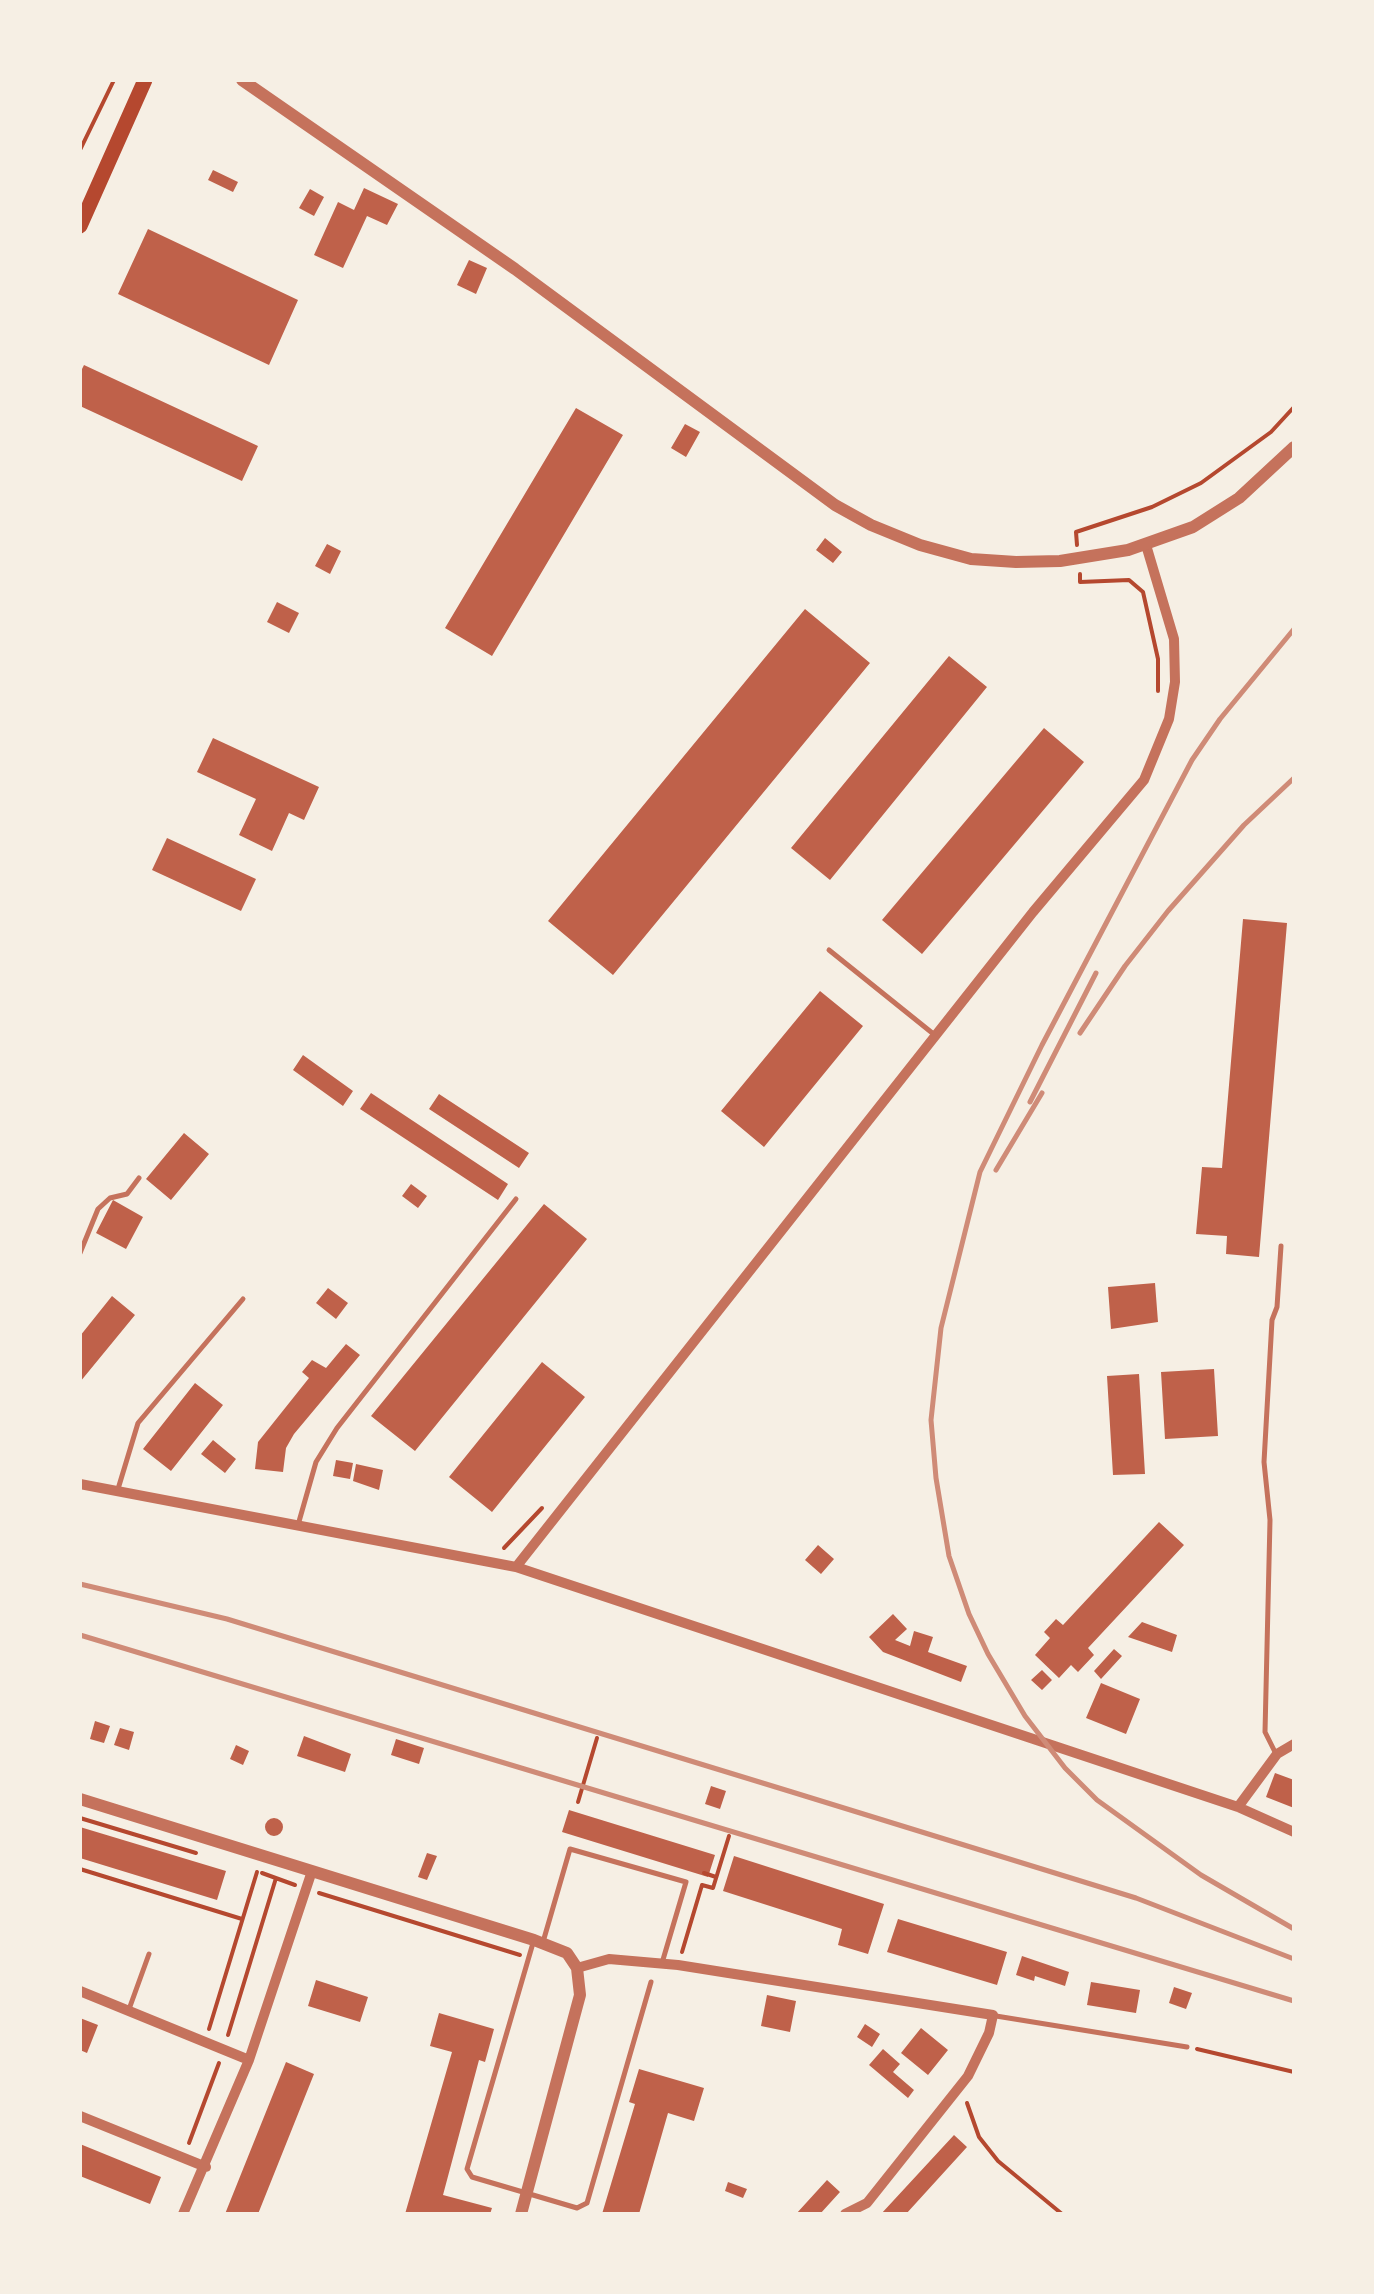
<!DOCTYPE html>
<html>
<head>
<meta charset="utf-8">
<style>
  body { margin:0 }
  #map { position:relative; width:1374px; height:2294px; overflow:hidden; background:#f6efe4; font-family:Inter,sans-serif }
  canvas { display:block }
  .frame { position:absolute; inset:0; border:82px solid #f6efe4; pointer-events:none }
</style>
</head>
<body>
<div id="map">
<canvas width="1374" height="2294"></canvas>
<div class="frame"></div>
</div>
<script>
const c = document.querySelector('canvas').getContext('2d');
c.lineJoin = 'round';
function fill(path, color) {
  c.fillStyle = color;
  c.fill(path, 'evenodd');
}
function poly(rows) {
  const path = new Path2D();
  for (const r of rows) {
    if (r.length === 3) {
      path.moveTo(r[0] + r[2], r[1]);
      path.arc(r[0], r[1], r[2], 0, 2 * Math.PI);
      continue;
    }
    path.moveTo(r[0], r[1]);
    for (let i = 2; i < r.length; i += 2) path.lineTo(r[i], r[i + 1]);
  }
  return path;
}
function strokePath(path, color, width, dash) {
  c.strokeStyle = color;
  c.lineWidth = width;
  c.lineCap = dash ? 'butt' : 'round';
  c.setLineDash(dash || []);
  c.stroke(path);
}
fill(poly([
  [213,170,238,182,233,192,208,180],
  [364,188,398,204,387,225,367,216,343,268,314,255,338,202,354,210],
  [310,189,324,197,314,216,299,208],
  [148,229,298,300,269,365,118,294],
  [469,260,487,268,476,294,457,285],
  [84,365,258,446,242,481,80,406,80,373],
  [576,408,623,435,492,656,445,628],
  [685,424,700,432,686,457,671,448],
  [825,538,842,552,833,563,816,550],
  [327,544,341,551,330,574,315,566],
  [277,602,299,613,289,633,267,622],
  [805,609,870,663,613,975,548,921],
  [949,656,987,687,830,880,791,848],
  [1044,728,1084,762,922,954,882,920],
  [213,738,319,787,304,820,289,813,272,851,239,835,256,799,197,772],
  [167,838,256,879,241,911,152,870],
  [1243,919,1287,923,1259,1257,1226,1254,1227,1236,1196,1234,1202,1167,1222,1168],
  [820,991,863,1026,764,1147,721,1111],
  [303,1055,353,1091,343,1106,293,1070],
  [371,1093,508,1184,498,1200,360,1109],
  [439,1094,529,1153,519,1168,429,1109],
  [184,1133,209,1154,171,1200,146,1179],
  [411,1184,427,1196,418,1208,402,1196],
  [113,1200,143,1217,126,1249,96,1233],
  [544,1204,587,1239,415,1451,371,1416],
  [1155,1283,1158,1322,1111,1329,1108,1287],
  [328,1288,348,1303,336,1319,316,1303],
  [112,1296,135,1315,80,1382,80,1336],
  [346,1344,360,1355,294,1434,286,1448,283,1472,255,1469,258,1442,309,1378,302,1372,312,1360,326,1368],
  [542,1362,585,1397,492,1512,449,1477],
  [1214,1369,1218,1436,1165,1439,1161,1372],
  [1139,1374,1145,1474,1113,1475,1107,1376],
  [195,1383,223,1405,171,1471,143,1449],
  [213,1440,236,1459,225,1473,201,1454],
  [336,1460,353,1463,350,1479,333,1476],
  [356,1464,383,1470,379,1490,353,1481],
  [1159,1522,1184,1545,1088,1648,1094,1655,1078,1672,1071,1665,1059,1678,1035,1655,1050,1638,1044,1632,1056,1619,1063,1625],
  [818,1545,834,1559,821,1574,805,1560],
  [893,1614,907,1629,895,1640,910,1646,914,1631,933,1637,928,1652,967,1666,961,1682,883,1652,869,1637],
  [1142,1622,1177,1635,1172,1652,1128,1637],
  [1114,1649,1122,1656,1101,1679,1094,1671],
  [1042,1670,1052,1680,1042,1690,1031,1680],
  [1101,1683,1140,1699,1126,1734,1086,1718],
  [95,1721,110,1726,104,1743,90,1739],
  [120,1728,134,1732,129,1750,114,1745],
  [304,1736,351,1754,345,1772,297,1756],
  [396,1739,424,1748,419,1764,391,1755],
  [236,1745,249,1751,243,1765,230,1759],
  [1275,1773,1294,1780,1294,1808,1266,1797],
  [711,1786,726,1791,720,1809,705,1804],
  [569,1810,715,1855,708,1877,562,1832],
  [274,1827,9],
  [80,1827,226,1871,217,1900,80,1858],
  [427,1853,437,1856,427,1880,418,1877],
  [734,1856,884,1904,868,1954,838,1945,842,1929,723,1891],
  [898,1919,1007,1952,997,1985,887,1952],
  [1022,1956,1069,1972,1065,1986,1035,1976,1034,1981,1016,1975],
  [316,1980,368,1997,360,2022,308,2006],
  [1091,1982,1140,1990,1136,2013,1087,2005],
  [1174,1987,1192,1993,1186,2009,1169,2003],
  [767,1995,796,2001,790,2032,761,2026],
  [439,2013,494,2029,485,2062,479,2060,443,2195,492,2208,490,2214,405,2214,452,2052,430,2046],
  [80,2018,98,2025,87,2053,80,2050],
  [865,2024,880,2034,872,2047,857,2037],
  [921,2028,948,2050,928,2075,901,2053],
  [883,2049,900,2064,893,2072,914,2090,908,2098,869,2065],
  [286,2062,314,2074,258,2214,225,2214],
  [639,2069,704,2088,694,2121,668,2113,639,2214,602,2214,635,2104,629,2102],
  [954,2135,967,2147,906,2214,881,2214],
  [80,2144,161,2177,150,2204,80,2176],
  [827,2180,840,2192,820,2214,796,2214],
  [728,2182,747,2189,743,2198,725,2191]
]), '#bf614a');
strokePath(poly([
  [80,150,114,80],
  [1077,545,1076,532,1152,507,1201,483,1271,432,1294,407],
  [1080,574,1080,582,1129,580,1143,592,1158,659,1158,691],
  [504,1548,542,1508],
  [578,1802,597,1738],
  [80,1818,196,1853],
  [80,1869,242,1919],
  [262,1873,295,1885],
  [704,1873,716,1877],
  [319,1893,520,1955],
  [682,1952,702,1885,713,1888,729,1836],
  [209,2029,257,1872],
  [228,2035,276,1878],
  [1197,2049,1294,2072],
  [967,2103,979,2137,998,2161,1062,2214],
  [189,2143,219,2063]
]), '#b5482f', 4);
strokePath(poly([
  [829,950,936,1036],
  [80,1253,98,1209,110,1198,127,1194,139,1178],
  [118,1489,138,1423,243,1299],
  [298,1525,316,1462,337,1428,516,1199],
  [1275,1752,1265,1732,1270,1520,1264,1462,1272,1320,1277,1307,1281,1246],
  [543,1942,570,1849,686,1882,662,1963],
  [533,1943,467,2169,472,2177,577,2208,587,2203,651,1982],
  [128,2012,149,1954],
  [996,2016,1187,2047]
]), '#c5725c', 5);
strokePath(poly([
  [80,1484,516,1567,1238,1807,1294,1832],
  [516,1567,1033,912,1144,780,1169,719,1175,682,1174,639,1146,545],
  [1238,1807,1277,1754,1294,1744],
  [577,1968,609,1959,678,1965,993,2015,989,2033,968,2076,867,2203,845,2214],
  [80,1991,249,2060],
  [80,2116,206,2167],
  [183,2214,249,2060,312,1871]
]), '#c5725c', 10);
strokePath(poly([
  [242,80,515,269,835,505,871,525,920,545,971,559,1016,562,1060,561,1128,550,1193,527,1239,498,1294,447],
  [80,1799,534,1940,567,1953,577,1968,580,1995,521,2214]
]), '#c5725c', 12);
strokePath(poly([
  [80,226,145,80]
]), '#b5482f', 15);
strokePath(poly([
  [1294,629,1220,719,1192,760,1042,1045,980,1172,941,1328,931,1420,936,1478,949,1556,969,1614,988,1654,1025,1716,1065,1768,1097,1800,1201,1875,1294,1929],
  [1080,1033,1125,966,1168,911,1244,825,1294,778],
  [1030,1102,1096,973],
  [996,1170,1042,1093],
  [80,1584,227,1619,792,1792,1136,1898,1294,1959],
  [80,1635,1294,2001]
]), '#cf8b77', 5);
</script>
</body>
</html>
